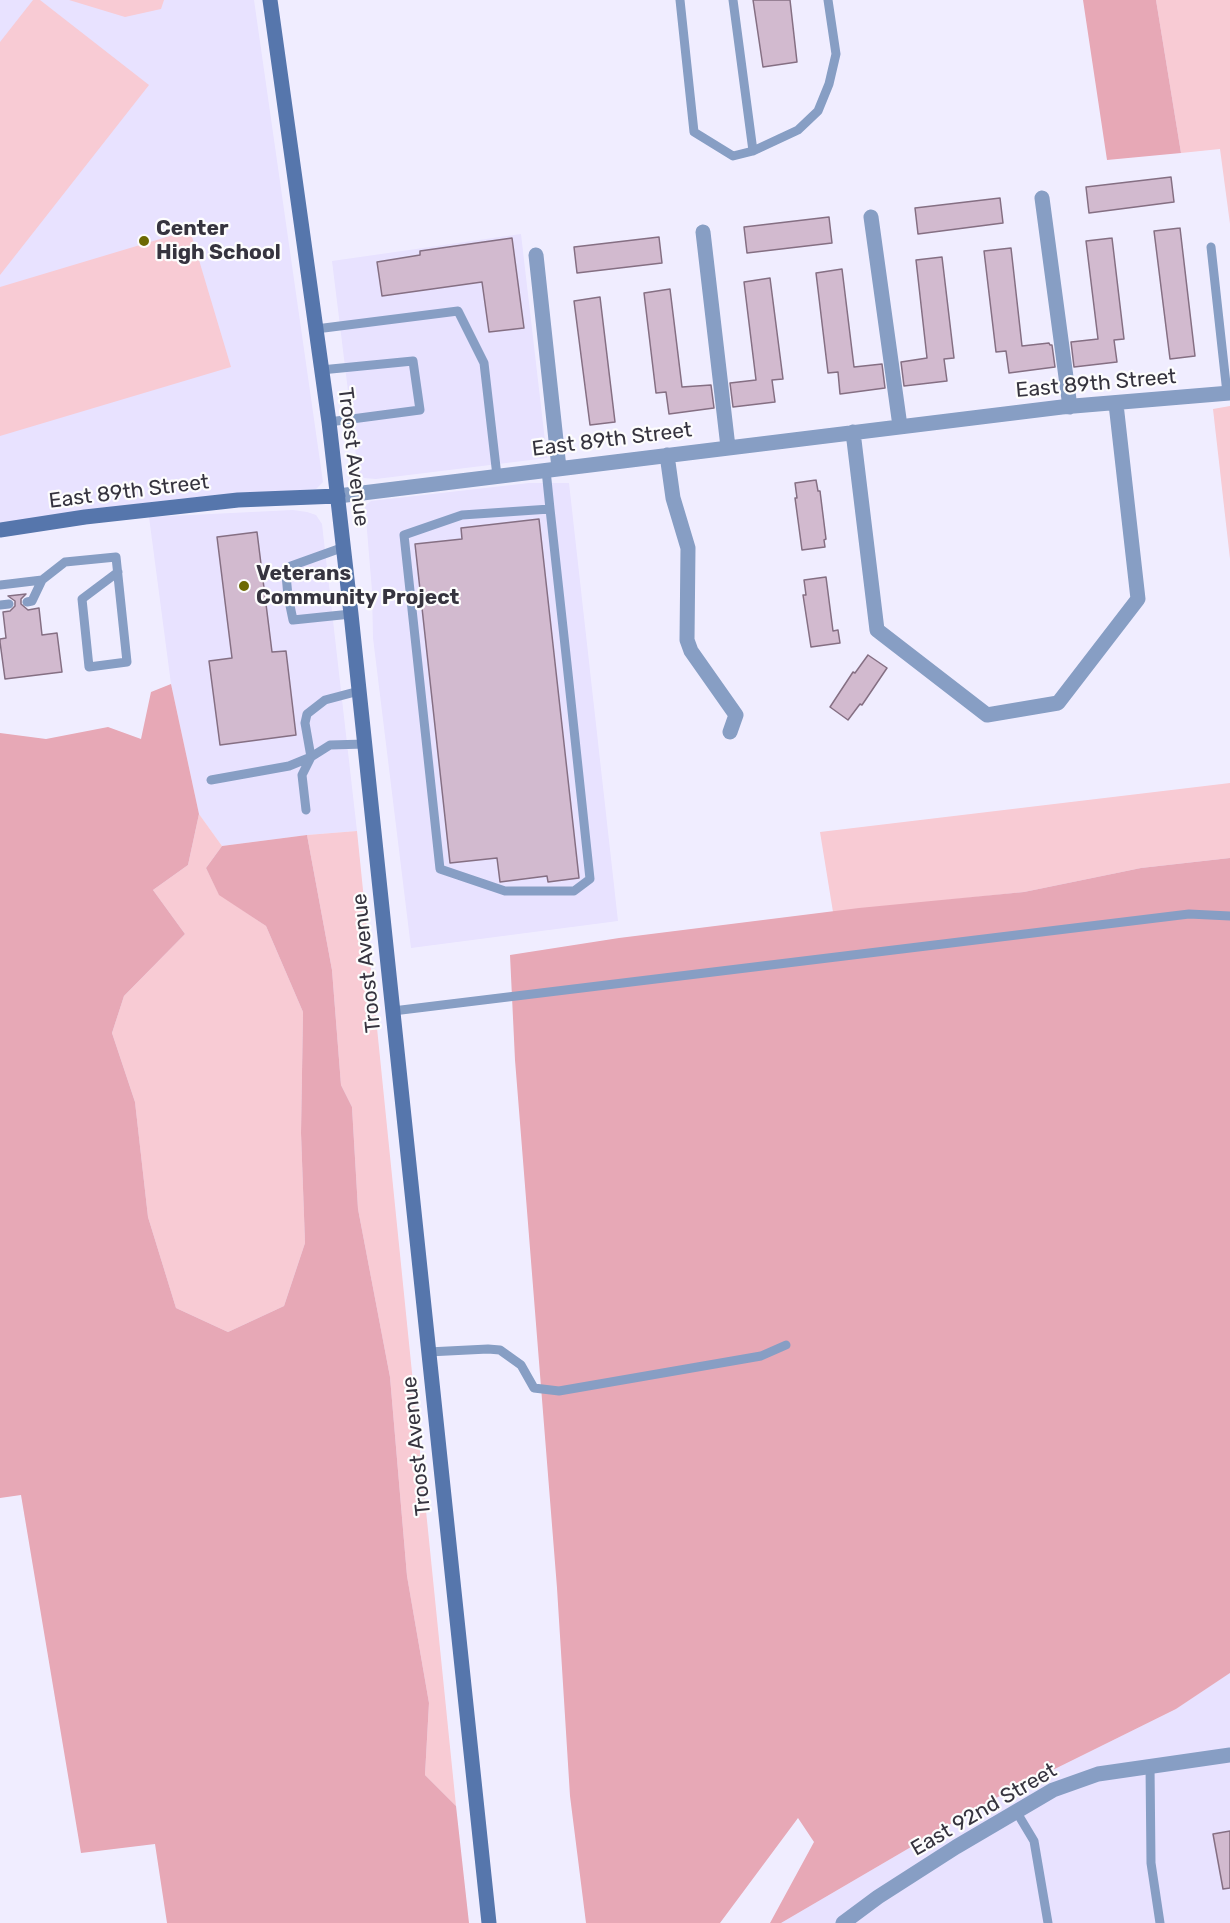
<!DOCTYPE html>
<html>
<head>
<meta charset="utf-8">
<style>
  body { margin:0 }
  canvas { display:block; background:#f0edff }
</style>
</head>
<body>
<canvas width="1230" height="1923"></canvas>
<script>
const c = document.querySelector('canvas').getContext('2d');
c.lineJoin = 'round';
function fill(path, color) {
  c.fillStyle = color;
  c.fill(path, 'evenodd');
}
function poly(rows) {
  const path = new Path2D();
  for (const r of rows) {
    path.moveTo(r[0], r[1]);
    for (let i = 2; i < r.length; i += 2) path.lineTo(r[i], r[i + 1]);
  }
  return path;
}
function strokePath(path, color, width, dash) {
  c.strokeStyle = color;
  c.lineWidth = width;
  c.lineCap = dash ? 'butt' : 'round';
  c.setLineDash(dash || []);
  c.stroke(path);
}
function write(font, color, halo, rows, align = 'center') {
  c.font = font + ' Rubik,sans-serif';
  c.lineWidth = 4.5;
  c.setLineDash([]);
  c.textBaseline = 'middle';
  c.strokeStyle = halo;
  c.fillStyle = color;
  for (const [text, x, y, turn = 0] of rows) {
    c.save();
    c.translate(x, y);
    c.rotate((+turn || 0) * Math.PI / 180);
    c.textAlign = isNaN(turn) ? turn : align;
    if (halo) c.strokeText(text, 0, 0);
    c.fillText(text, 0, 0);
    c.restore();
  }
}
fill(poly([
  [0,0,254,0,323,482,316,489,176,499,0,524],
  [521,234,547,458,376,479,364,478,358,472,332,261],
  [529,483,569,483,618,921,411,948,373,638,372,591,365,506,371,501],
  [293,510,307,512,316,515,322,524,357,831,307,835,222,846,199,814,171,684,149,517],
  [1230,1673,1230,1923,781,1923,988,1802,1176,1709]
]), '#e8e2ff');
fill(poly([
  [33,0,40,0,149,85,0,275,0,42],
  [69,0,164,0,161,9,125,17],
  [1156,0,1230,0,1230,224,1220,149,1181,153],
  [190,230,231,367,0,436,0,287],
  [1230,406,1230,559,1213,409],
  [1230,783,1230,858,1141,868,1024,892,833,912,820,832],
  [199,814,222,846,206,868,219,894,266,926,303,1012,301,1133,305,1243,284,1306,228,1332,176,1308,148,1217,135,1102,112,1033,124,996,185,934,153,890,188,865],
  [357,831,456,1806,425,1775,429,1703,407,1576,390,1377,358,1209,352,1107,341,1085,332,970,307,835]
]), '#f8cbd4');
fill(poly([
  [1083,0,1156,0,1181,153,1107,160],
  [171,684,199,814,188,865,153,890,185,934,124,996,112,1033,135,1102,148,1217,176,1308,228,1332,284,1306,305,1243,301,1133,303,1012,266,926,219,895,206,868,222,846,307,835,332,970,341,1085,352,1107,358,1209,390,1377,407,1576,429,1703,425,1775,456,1806,469,1923,167,1923,155,1844,81,1853,21,1495,0,1498,0,733,46,739,108,727,141,739,151,692],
  [1230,858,1230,1673,1176,1709,988,1802,781,1923,770,1923,814,1842,798,1818,720,1923,586,1923,570,1796,557,1588,515,1060,510,955,619,938,859,908,1024,892,1141,868]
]), '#e7a8b6');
const building = poly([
  [753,0,790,0,797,62,763,67,753,0],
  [1171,177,1174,202,1089,213,1086,187,1171,177],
  [1000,198,1003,223,918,234,915,208,1000,198],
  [829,217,832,243,747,253,744,227,829,217],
  [1180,228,1195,356,1170,359,1154,231,1180,228],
  [659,237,662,263,577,273,574,247,659,237],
  [512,238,524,328,489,332,482,282,382,296,377,262,420,255,420,251,512,238],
  [1112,238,1124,339,1114,340,1117,362,1074,367,1071,342,1098,339,1086,241,1112,238],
  [1011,248,1022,346,1049,343,1050,345,1052,345,1055,367,1009,373,1006,351,996,352,984,251,1011,248],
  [942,257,954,358,944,359,947,381,904,386,901,362,927,358,916,260,942,257],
  [842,269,854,367,882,364,885,388,840,394,838,372,828,373,816,273,842,269],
  [770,278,783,379,772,380,775,402,733,407,730,383,756,380,744,282,770,278],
  [670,289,682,387,711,385,714,408,669,414,666,392,656,393,644,293,670,289],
  [600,297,615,422,590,425,574,301,600,297],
  [816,480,818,491,820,491,826,539,824,540,825,547,802,550,795,498,797,498,795,483,816,480],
  [539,519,579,878,548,882,547,876,500,882,497,858,450,863,415,544,462,539,461,528,539,519],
  [257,532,272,652,286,651,296,735,220,745,209,661,232,658,217,537,257,532],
  [826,577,833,631,838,630,840,643,811,647,803,595,806,595,804,580,826,577],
  [26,594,21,599,21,604,28,610,39,608,42,635,57,633,62,672,5,679,0,642,0,639,6,638,3,612,10,611,15,606,15,601,8,596,26,594],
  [868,655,887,668,862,705,860,704,848,720,830,707,853,672,855,673,868,655],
  [1230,1831,1230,1888,1223,1889,1213,1834,1230,1831]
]);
fill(building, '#d2bacf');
strokePath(building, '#856f83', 1.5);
strokePath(poly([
  [680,0,694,132,733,156,753,151,798,130,818,111,829,84,836,54,828,0],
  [733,0,753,151],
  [1211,247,1227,393],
  [316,329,458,311,484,363,497,476],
  [321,370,413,361,420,410,329,422],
  [546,470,550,509,567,664,590,879,574,891,505,891,440,869,404,535,462,515,550,509],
  [344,547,291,566,286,575,288,596,293,620,351,614],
  [0,585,42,580,65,562,116,557,127,662,89,667,82,599,118,572],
  [27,602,32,601,42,580],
  [0,605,9,604],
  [211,780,289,766,311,757,305,723,307,714,325,700,359,691],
  [306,810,302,775,311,757,330,745,365,744],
  [393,1011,1189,914,1230,916],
  [428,1352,488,1349,500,1350,521,1365,534,1388,559,1391,761,1356,786,1345],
  [1150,1765,1151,1863,1160,1923],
  [1016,1811,1034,1841,1048,1923]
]), '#879ec4', 9);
strokePath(poly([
  [1042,198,1070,407],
  [871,217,900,426],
  [703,232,728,447],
  [536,255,559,468],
  [853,432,877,630,987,715,1058,703,1138,599,1116,404],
  [667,455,673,498,688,548,687,640,691,651,736,715,730,732],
  [338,496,1062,407,1230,393],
  [843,1923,878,1897,956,1847,1053,1790,1098,1774,1230,1755]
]), '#879ec4', 15);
strokePath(poly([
  [270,0,329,422,351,614,489,1923],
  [0,530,85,517,238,500,338,496]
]), '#5676ac', 15);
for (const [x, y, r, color] of [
  [144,241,6,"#6c6903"],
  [244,586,6,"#6c6903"]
]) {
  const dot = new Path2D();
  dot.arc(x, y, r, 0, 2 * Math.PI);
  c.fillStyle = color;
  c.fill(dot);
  strokePath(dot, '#fdfdfd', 2);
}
write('bold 21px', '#36343f', '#fdfdfd', [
  ["Center",156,229],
  ["High School",156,253],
  ["Veterans",256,574],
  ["Community Project",256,598]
], 'left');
write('21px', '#36343f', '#fdfdfd', [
  ["East 89th Street",1096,384,-5],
  ["East 89th Street",612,440,-7],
  ["Troost Avenue",353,457,83],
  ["East 89th Street",129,492,-7],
  ["Troost Avenue",367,963,-96],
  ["Troost Avenue",417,1446,-96],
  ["East 92nd Street",984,1810,-30]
]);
</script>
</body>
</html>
